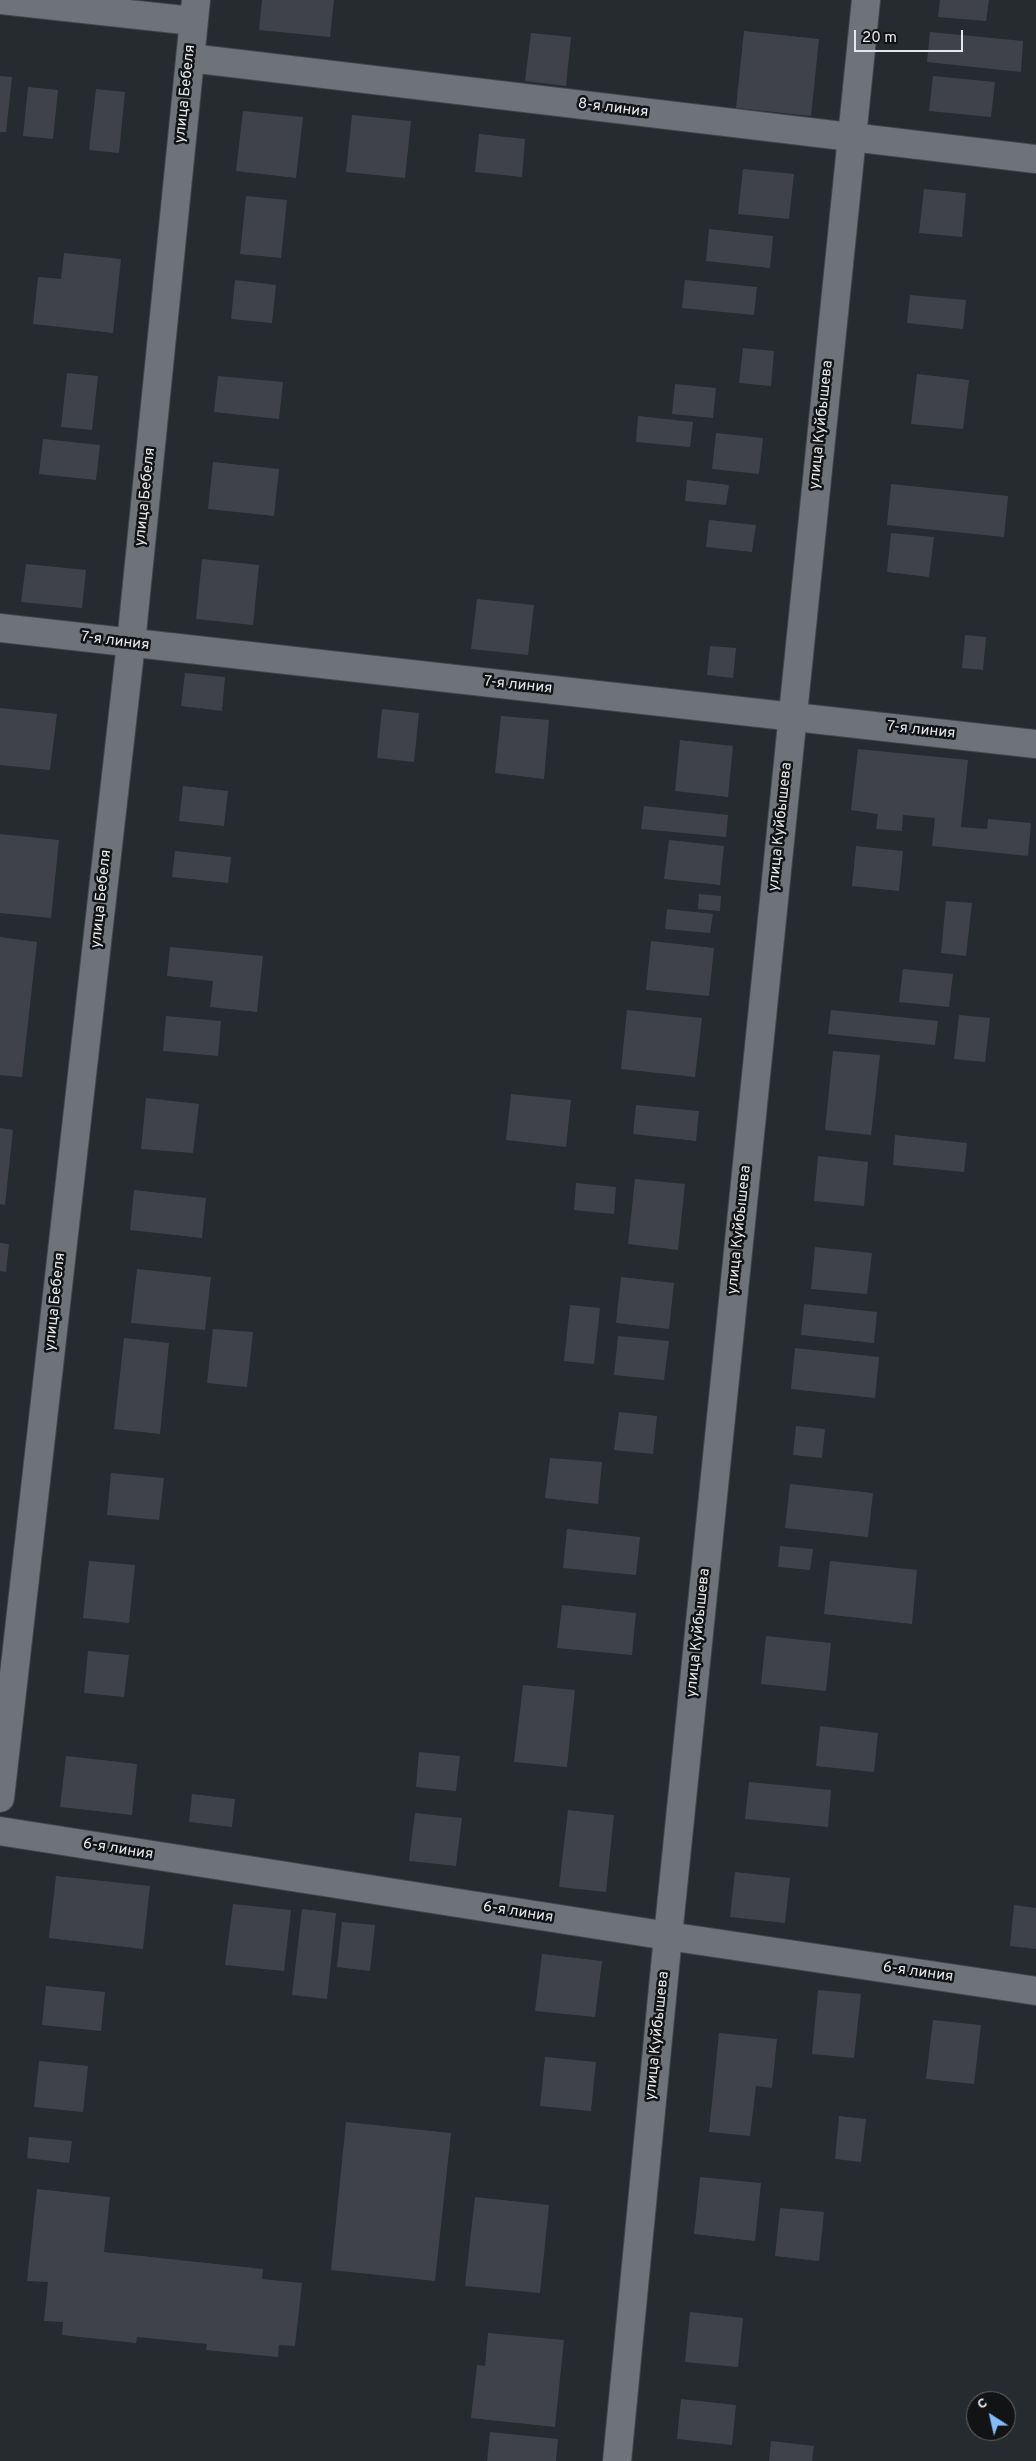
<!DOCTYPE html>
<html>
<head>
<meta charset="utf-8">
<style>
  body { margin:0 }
  #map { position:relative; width:1036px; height:2461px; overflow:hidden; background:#262b30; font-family:Overpass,sans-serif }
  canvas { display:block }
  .north { position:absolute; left:966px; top:2391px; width:50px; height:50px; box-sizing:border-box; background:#111315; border:1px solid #65686b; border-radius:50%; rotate:325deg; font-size:14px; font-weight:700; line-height:20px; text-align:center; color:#e4e7eb }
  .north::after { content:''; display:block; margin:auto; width:18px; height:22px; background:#83bcfb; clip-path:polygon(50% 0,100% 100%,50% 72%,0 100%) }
  .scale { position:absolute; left:854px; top:30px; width:109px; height:22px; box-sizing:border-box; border:2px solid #e4e7eb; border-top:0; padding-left:6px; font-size:15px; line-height:18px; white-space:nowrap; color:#e4e7eb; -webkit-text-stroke:4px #111315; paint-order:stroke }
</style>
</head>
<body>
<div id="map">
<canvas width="1036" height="2461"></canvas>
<div class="north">С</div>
<div class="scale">20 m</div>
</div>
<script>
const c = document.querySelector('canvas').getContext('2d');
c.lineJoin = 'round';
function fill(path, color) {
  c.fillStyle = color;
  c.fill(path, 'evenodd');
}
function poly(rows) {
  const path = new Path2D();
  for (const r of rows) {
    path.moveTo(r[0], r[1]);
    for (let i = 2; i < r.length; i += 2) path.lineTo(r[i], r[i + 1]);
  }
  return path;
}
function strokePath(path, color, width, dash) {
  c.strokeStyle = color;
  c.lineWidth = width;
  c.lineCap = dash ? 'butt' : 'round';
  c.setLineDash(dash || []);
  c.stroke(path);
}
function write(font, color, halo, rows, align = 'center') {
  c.font = font + ' Overpass,sans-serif';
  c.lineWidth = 5;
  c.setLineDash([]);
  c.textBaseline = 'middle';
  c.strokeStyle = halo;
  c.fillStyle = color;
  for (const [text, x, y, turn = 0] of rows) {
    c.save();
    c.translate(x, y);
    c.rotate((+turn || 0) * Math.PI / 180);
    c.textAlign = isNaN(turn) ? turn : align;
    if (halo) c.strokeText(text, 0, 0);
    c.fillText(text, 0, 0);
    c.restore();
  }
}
fill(poly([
  [262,0,334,0,330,37,259,30],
  [940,0,989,0,986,21,938,17],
  [744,31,819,39,811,116,736,108],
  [930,32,1023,41,1021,72,927,62],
  [531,33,571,37,566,86,525,81],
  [0,76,12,77,6,132,0,132],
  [933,76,995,82,991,117,929,111],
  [28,87,58,90,53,139,23,136],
  [96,89,125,92,119,153,89,150],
  [243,111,303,117,296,178,236,171],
  [352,115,411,121,405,178,346,172],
  [479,134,525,139,522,177,475,172],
  [743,169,794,174,789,219,738,214],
  [924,189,966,193,962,237,919,233],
  [246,196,287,200,281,258,240,254],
  [709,229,773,236,770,268,706,261],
  [64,253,121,259,113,333,33,324,38,277,61,279],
  [235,280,276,285,272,323,231,319],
  [685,280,757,287,754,315,682,308],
  [910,295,966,300,963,329,907,323],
  [743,348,774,351,771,386,739,383],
  [67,373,98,376,92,430,61,427],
  [917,374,969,380,963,429,911,424],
  [218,376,283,382,279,419,214,412],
  [675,384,716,388,713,418,672,414],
  [638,416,693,422,690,447,636,442],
  [716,433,763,438,759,474,712,469],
  [43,439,100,445,96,480,39,474],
  [213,462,279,469,274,516,208,509],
  [687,480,729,485,726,505,685,501],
  [891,484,1008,496,1004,537,887,525],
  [709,520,756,525,752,552,706,547],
  [891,533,934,537,929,577,887,572],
  [202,559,259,565,253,625,196,619],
  [26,564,86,570,82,608,21,602],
  [477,599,534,605,528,655,471,649],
  [965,635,986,637,983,670,962,668],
  [710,646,736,648,733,678,707,675],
  [185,673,225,677,222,711,181,706],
  [0,708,57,714,50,770,0,765],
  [382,709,419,713,414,762,377,758],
  [501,716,549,720,544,779,495,773],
  [680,740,733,746,728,797,675,791],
  [858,749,968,760,961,827,987,829,988,819,1031,823,1028,856,932,846,935,818,903,815,902,831,876,829,878,814,851,810],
  [183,786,228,791,224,826,179,821],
  [644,806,728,815,726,837,641,829],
  [0,834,59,840,51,918,0,913],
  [669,840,724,846,720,885,664,879],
  [856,846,903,851,899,891,852,886],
  [175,851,231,857,228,883,172,877],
  [699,894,721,896,720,911,698,909],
  [946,901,972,903,966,956,941,953],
  [667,909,713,914,710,933,665,929],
  [0,937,37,942,22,1077,0,1075],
  [651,941,714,948,709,996,646,990],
  [170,947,263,956,257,1012,210,1007,213,981,167,976],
  [903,969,953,974,949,1007,899,1002],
  [627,1010,702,1018,695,1077,621,1069],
  [831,1010,938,1021,935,1045,828,1034],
  [959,1015,990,1018,985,1062,954,1059],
  [166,1016,221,1021,218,1056,163,1051],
  [833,1051,880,1055,871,1135,825,1130],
  [511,1094,571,1100,566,1147,506,1140],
  [146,1098,199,1104,193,1153,141,1149],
  [636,1105,699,1111,696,1141,633,1134],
  [0,1128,13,1130,5,1205,0,1204],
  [895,1135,967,1143,964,1172,893,1165],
  [818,1156,868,1162,864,1206,814,1201],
  [635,1179,685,1184,678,1250,628,1244],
  [576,1183,616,1187,614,1214,574,1210],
  [134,1190,206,1198,202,1238,130,1230],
  [0,1243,9,1244,6,1272,0,1271],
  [815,1247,872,1253,867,1294,811,1289],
  [137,1269,211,1277,205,1330,131,1323],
  [621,1277,674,1283,669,1329,616,1323],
  [804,1304,877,1312,874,1343,801,1335],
  [570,1305,600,1308,594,1364,564,1361],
  [213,1329,253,1332,247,1387,207,1383],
  [618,1336,669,1341,664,1380,614,1375],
  [124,1338,169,1343,160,1434,114,1429],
  [795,1348,879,1357,875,1398,791,1389],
  [619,1412,657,1416,653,1454,614,1450],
  [796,1426,825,1429,822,1458,793,1455],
  [550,1458,602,1462,598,1504,545,1498],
  [111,1473,164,1478,159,1520,107,1515],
  [790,1484,873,1493,868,1537,785,1528],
  [567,1529,640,1537,636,1575,563,1568],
  [780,1546,813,1549,810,1570,778,1567],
  [89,1561,135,1565,129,1623,83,1618],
  [830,1561,917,1570,912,1624,824,1614],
  [562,1605,636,1613,632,1655,557,1648],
  [766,1636,831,1643,826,1691,761,1684],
  [88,1651,129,1655,124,1697,84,1693],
  [523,1685,575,1690,567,1767,514,1762],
  [820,1726,878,1733,874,1772,816,1766],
  [419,1752,460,1756,456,1791,416,1787],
  [66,1756,137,1764,132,1815,60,1807],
  [749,1782,831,1790,828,1827,745,1819],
  [192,1794,235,1799,232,1827,189,1822],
  [568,1810,614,1815,606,1892,559,1887],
  [415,1813,462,1818,456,1866,409,1861],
  [735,1872,790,1878,785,1923,730,1917],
  [56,1876,150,1886,143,1949,49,1938],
  [233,1904,291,1910,284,1971,225,1965],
  [1014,1905,1036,1908,1036,1949,1010,1946],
  [302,1909,336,1913,327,1999,292,1995],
  [342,1922,375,1925,370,1971,337,1967],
  [542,1954,602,1961,595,2017,535,2011],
  [46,1986,105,1992,101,2031,42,2025],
  [818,1990,861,1994,854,2058,812,2054],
  [933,2020,981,2025,974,2084,926,2079],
  [719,2033,777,2039,772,2088,756,2086,750,2136,709,2132],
  [545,2057,596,2062,591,2111,540,2106],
  [39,2061,88,2066,83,2112,34,2107],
  [839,2116,866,2119,861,2162,835,2159],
  [346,2122,451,2133,435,2281,331,2270],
  [29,2137,72,2141,69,2163,27,2158],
  [700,2177,761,2183,755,2241,694,2234],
  [37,2189,110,2197,104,2252,263,2269,262,2279,302,2283,295,2346,279,2345,278,2357,206,2350,207,2344,137,2337,136,2343,62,2335,63,2322,44,2321,48,2282,27,2281],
  [475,2197,549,2205,540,2293,465,2286],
  [780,2208,824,2212,819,2261,775,2256],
  [690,2312,743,2318,738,2367,685,2362],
  [488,2333,564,2340,555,2427,471,2418,477,2365,485,2366],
  [681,2399,736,2405,732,2445,677,2439],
  [490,2432,558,2439,556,2461,487,2461],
  [771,2441,814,2446,812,2461,769,2461]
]), '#3f4349');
const street = poly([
  [0,0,193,21],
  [190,58,1036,159],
  [0,628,1036,744],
  [0,1798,131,643,196,0],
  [0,1831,668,1936,1036,1991]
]);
const secondary = poly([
  [617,2461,668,1936,866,0]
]);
strokePath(street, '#42464b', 30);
strokePath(secondary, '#42464b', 30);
strokePath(street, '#6e7379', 28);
strokePath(secondary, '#6e7379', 28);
write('15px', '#e4e7eb', '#111315', [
  ["улица Бебеля",186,94,-84],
  ["8-я линия",613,109,7],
  ["улица Куйбышева",822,425,-84],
  ["улица Бебеля",146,497,-84],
  ["7-я линия",115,642,7],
  ["7-я линия",518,686,6],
  ["7-я линия",921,731,6],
  ["улица Куйбышева",781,827,-84],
  ["улица Бебеля",102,899,-84],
  ["улица Куйбышева",740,1230,-84],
  ["улица Бебеля",56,1302,-84],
  ["улица Куйбышева",699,1633,-84],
  ["6-я линия",118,1850,9],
  ["6-я линия",518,1913,9],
  ["6-я линия",918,1973,8],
  ["улица Куйбышева",658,2036,-84]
]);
</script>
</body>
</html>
